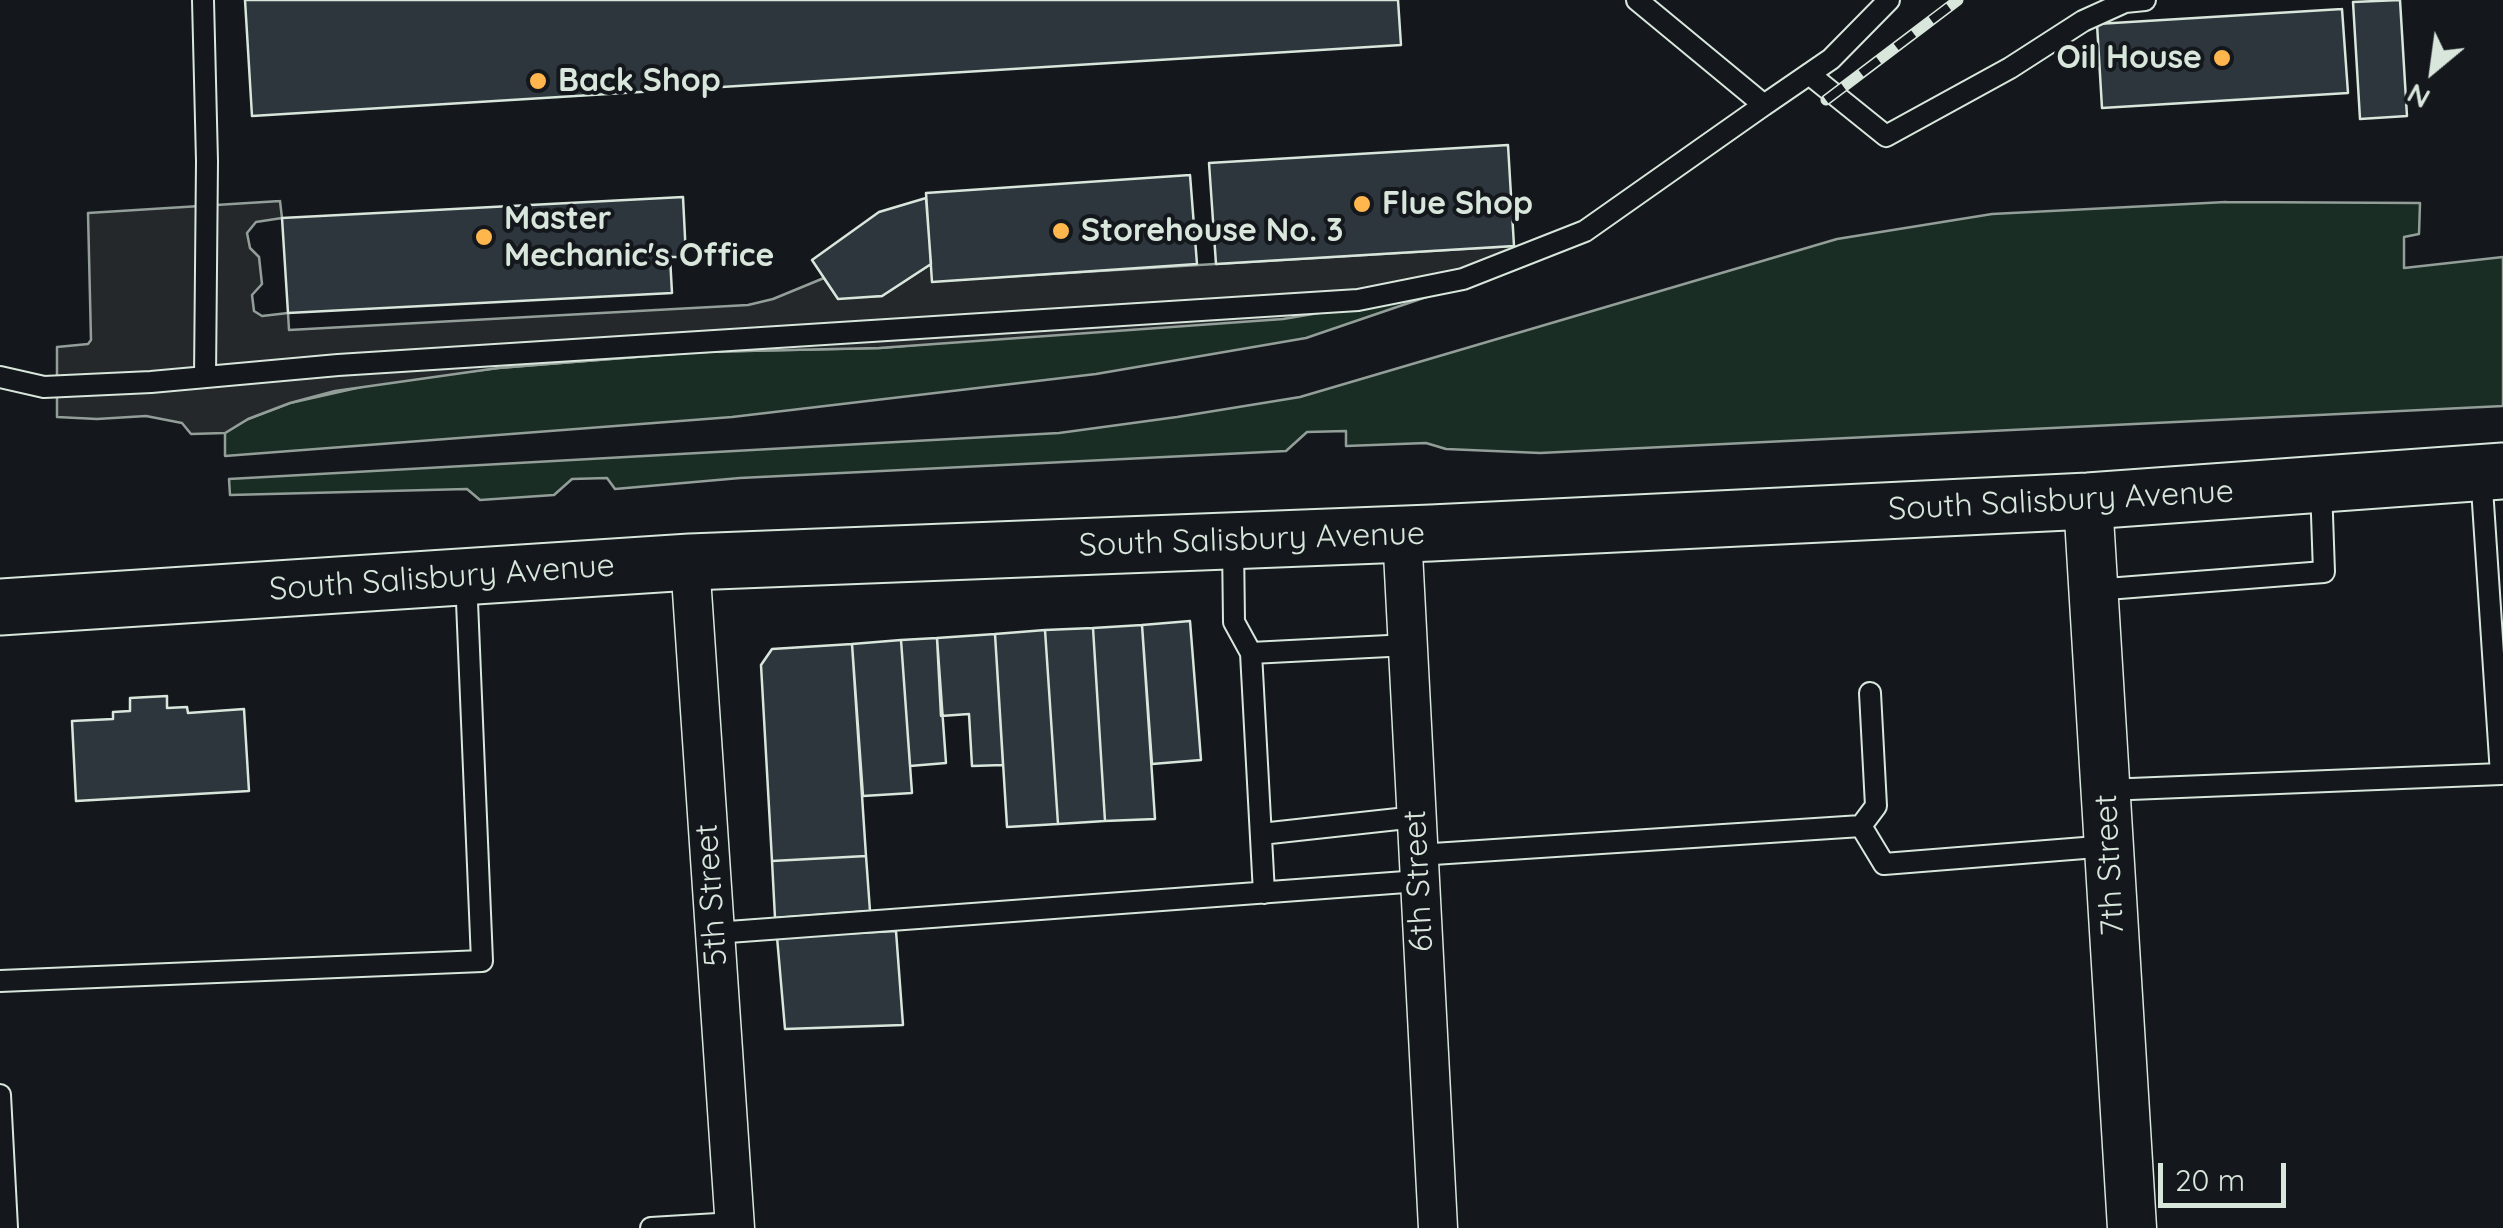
<!DOCTYPE html>
<html>
<head>
<meta charset="utf-8">
<style>
  body { margin:0 }
  #map { position:relative; width:2503px; height:1228px; overflow:hidden; background:#14181c; font-family:Quicksand,sans-serif }
  canvas { display:block }
  .north { position:absolute; left:2383px; top:20px; width:100px; height:100px; -webkit-text-stroke:8px #14181c; paint-order:stroke; rotate:209deg; font-size:28px; font-weight:700; line-height:40px; text-align:center; color:#d8e6dc }
  .north::after { content:''; display:block; margin:auto; width:35px; height:45px; background:#d8e6dc; clip-path:polygon(50% 0,100% 100%,50% 72%,0 100%) }
  .scale { position:absolute; left:2158px; top:1163px; width:128px; height:45px; box-sizing:border-box; border:5px solid #d8e6dc; border-top:0; padding-left:12px; font-size:30px; line-height:35px; white-space:nowrap; color:#d8e6dc; -webkit-text-stroke:8px #14181c; paint-order:stroke }
</style>
</head>
<body>
<div id="map">
<canvas width="2503" height="1228"></canvas>
<div class="north">N</div>
<div class="scale">20 m</div>
</div>
<script>
const c = document.querySelector('canvas').getContext('2d');
c.lineJoin = 'round';
function fill(path, color) {
  c.fillStyle = color;
  c.fill(path, 'evenodd');
}
function poly(rows) {
  const path = new Path2D();
  for (const r of rows) {
    path.moveTo(r[0], r[1]);
    for (let i = 2; i < r.length; i += 2) path.lineTo(r[i], r[i + 1]);
  }
  return path;
}
function strokePath(path, color, width, dash) {
  c.strokeStyle = color;
  c.lineWidth = width;
  c.lineCap = dash ? 'butt' : 'round';
  c.setLineDash(dash || []);
  c.stroke(path);
}
function write(font, color, halo, rows, align = 'center') {
  c.font = font + ' Quicksand,sans-serif';
  c.lineWidth = 8;
  c.setLineDash([]);
  c.textBaseline = 'middle';
  c.strokeStyle = halo;
  c.fillStyle = color;
  for (const [text, x, y, turn = 0] of rows) {
    c.save();
    c.translate(x, y);
    c.rotate((+turn || 0) * Math.PI / 180);
    c.textAlign = isNaN(turn) ? turn : align;
    if (halo) c.strokeText(text, 0, 0);
    c.fillText(text, 0, 0);
    c.restore();
  }
}
const green = poly([
  [2226,202,2420,203,2419,234,2404,237,2404,268,2503,257,2503,406,1540,453,1446,449,1426,443,1346,446,1346,431,1307,432,1286,451,740,478,615,489,607,478,572,479,554,495,480,500,467,489,230,495,229,479,1059,433,1177,417,1300,397,1837,239,1992,214,2226,202],
  [1438,293,1306,338,1096,374,732,417,225,456,225,433,248,419,290,403,379,383,498,368,698,352,880,348,1069,332,1438,293]
]);
fill(green, '#1a2d24');
strokePath(green, '#939e99', 2.5);
const parking = poly([
  [280,201,282,218,256,222,247,233,250,248,259,257,262,284,252,295,254,311,262,316,288,313,289,330,748,305,773,299,824,278,838,298,882,296,931,264,933,281,1514,246,1513,270,1438,293,1283,319,879,348,698,352,498,368,335,391,290,403,248,419,225,433,191,434,182,423,146,416,97,419,57,417,57,347,88,344,91,340,88,213,280,201]
]);
fill(parking, '#24282b');
strokePath(parking, '#939e99', 2.5);
const building = poly([
  [245,0,1398,0,1401,45,252,116,245,0],
  [2400,0,2407,116,2360,119,2353,2,2400,0],
  [2342,9,2348,93,2102,108,2097,24,2342,9],
  [1508,145,1514,246,1216,264,1209,163,1508,145],
  [1190,175,1197,264,932,282,926,193,1190,175],
  [683,197,686,257,670,257,672,293,288,313,282,218,683,197],
  [926,198,931,264,882,296,838,299,812,260,879,212,926,198],
  [1190,621,1201,760,1152,764,1142,625,1190,621],
  [1142,625,1155,819,1105,821,1093,628,1142,625],
  [1093,628,1105,821,1058,824,1045,630,1093,628],
  [1045,630,1058,824,1007,827,995,634,1045,630],
  [995,634,1003,765,972,766,969,714,941,716,937,638,995,634],
  [937,638,946,763,910,766,901,640,937,638],
  [901,640,912,793,863,796,852,644,901,640],
  [852,644,866,856,772,861,761,665,772,649,852,644],
  [167,696,167,708,187,707,188,713,244,709,249,791,76,801,72,721,113,719,113,712,130,711,130,698,167,696],
  [866,856,870,911,775,918,772,861,866,856],
  [896,931,903,1025,785,1029,777,937,896,931]
]);
fill(building, '#2c363c');
strokePath(building, '#d8e6dc', 2.5);
const service = poly([
  [203,0,207,161,205,377],
  [1809,74,1886,136,2010,68,2083,21,2125,2,2145,0],
  [1764,105,1831,59,1889,0],
  [0,377,44,387,151,382,338,365,1358,300,1463,279,1585,231,1764,105,1637,0],
  [1233,544,1234,622,1251,653],
  [2094,590,2324,572,2321,487],
  [2106,790,2501,774,2481,473],
  [1861,826,1884,864,2109,846],
  [1261,834,1416,817],
  [1418,855,1861,826,1876,806,1870,693],
  [1264,893,1251,653,1408,645],
  [715,933,1419,881],
  [0,981,482,961,466,578],
  [0,1095,7,1228],
  [651,1228,734,1223]
]);
const minor = poly([
  [1402,533,1438,1228],
  [690,562,735,1228]
]);
const tertiary = poly([
  [2088,501,2132,1228]
]);
const primary = poly([
  [0,607,690,562,1431,533,2088,501,2503,471]
]);
strokePath(service, '#d8e6dc', 24);
strokePath(minor, '#d8e6dc', 41);
strokePath(tertiary, '#d8e6dc', 51);
strokePath(primary, '#d8e6dc', 59);
strokePath(service, '#14181c', 20);
strokePath(minor, '#14181c', 38);
strokePath(tertiary, '#14181c', 48);
strokePath(primary, '#14181c', 55);
const rail = poly([
  [1826,100,1958,0]
]);
strokePath(rail, '#d8e6dc', 11);
strokePath(rail, '#14181c', 8, [22]);
for (const [x, y, r, color] of [
  [2222,58,10,"#ffb74d"],
  [538,81,10,"#ffb74d"],
  [1362,204,10,"#ffb74d"],
  [1061,231,10,"#ffb74d"],
  [484,237,10,"#ffb74d"]
]) {
  const dot = new Path2D();
  dot.arc(x, y, r, 0, 2 * Math.PI);
  c.fillStyle = color;
  c.fill(dot);
  strokePath(dot, '#14181c', 4);
}
write('bold 32px', '#d8e6dc', '#14181c', [
  ["Oil House",2202,58,"right"],
  ["Back Shop",558,81],
  ["Flue Shop",1382,204],
  ["Master",504,219],
  ["Mechanic's Office",504,256],
  ["Storehouse No. 3",1081,231]
], 'left');
write('32px', '#d8e6dc', '#14181c', [
  ["South Salisbury Avenue",2061,501,-3],
  ["South Salisbury Avenue",1252,540,-2],
  ["South Salisbury Avenue",442,578,-4],
  ["7th Street",2110,865,-93],
  ["6th Street",1419,881,-93],
  ["5th Street",712,895,-94]
]);
</script>
</body>
</html>
